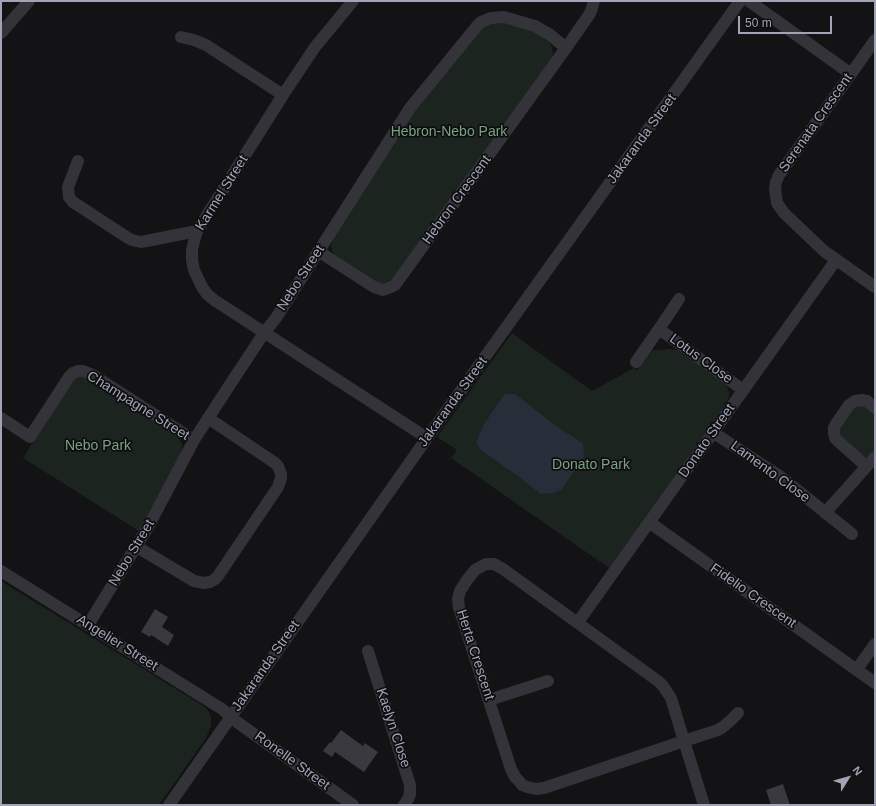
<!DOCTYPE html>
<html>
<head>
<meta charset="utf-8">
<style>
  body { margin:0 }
  #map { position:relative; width:876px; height:806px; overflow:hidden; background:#131214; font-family:Helvetica,sans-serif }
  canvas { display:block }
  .frame { position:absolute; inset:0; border:2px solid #a2a4b6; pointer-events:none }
  .north { position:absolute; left:828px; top:758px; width:40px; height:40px; -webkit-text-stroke:3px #0e0d0f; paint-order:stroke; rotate:53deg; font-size:11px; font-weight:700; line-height:16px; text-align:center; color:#a2a4b6 }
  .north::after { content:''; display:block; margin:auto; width:14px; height:18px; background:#a2a4b6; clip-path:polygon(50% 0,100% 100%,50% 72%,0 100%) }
  .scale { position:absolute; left:738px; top:16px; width:94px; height:18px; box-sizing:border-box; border:2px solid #a2a4b6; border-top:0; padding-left:5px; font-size:12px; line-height:14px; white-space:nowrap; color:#a2a4b6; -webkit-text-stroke:3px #0e0d0f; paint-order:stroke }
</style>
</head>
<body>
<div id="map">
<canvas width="876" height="806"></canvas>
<div class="frame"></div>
<div class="north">N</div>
<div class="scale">50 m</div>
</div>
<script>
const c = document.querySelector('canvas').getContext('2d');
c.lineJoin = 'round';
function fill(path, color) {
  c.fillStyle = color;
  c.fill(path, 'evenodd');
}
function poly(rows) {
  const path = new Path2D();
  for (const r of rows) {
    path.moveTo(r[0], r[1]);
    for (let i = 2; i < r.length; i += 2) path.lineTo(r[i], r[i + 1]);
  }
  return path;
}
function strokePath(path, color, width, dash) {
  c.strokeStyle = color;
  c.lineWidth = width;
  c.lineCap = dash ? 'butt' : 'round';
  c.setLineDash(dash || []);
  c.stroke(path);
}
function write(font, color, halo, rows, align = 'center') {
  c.font = font + ' Helvetica,sans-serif';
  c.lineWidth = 3.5;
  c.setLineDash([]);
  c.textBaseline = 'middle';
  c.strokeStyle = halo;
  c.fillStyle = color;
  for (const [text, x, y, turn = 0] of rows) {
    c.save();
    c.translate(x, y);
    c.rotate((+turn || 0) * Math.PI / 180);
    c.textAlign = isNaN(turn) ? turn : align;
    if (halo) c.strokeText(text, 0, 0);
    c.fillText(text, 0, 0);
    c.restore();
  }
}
fill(poly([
  [492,23,503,23,530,29,539,34,548,41,551,45,553,54,551,59,391,281,382,284,378,283,335,255,333,252,331,246,333,239,408,119,481,29],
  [512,333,592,391,634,368,637,370,650,351,655,350,670,349,677,350,724,383,727,387,729,392,729,397,726,404,609,568,451,458,457,450,437,437],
  [78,377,83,377,87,378,177,436,182,444,181,453,139,531,23,458,71,382,74,379],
  [863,405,875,413,875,451,868,457,865,457,841,439,838,429,852,408],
  [1,581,205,707,208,711,211,717,211,726,206,738,159,805,1,805]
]), '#1c241f');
fill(poly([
  [505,394,515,394,560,429,583,443,584,456,562,489,553,493,541,494,518,476,481,450,476,442,483,426,495,408]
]), '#282e39');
fill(poly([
  [155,609,168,617,162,627,174,635,168,646,151,635,150,637,141,632],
  [341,730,363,746,365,743,378,752,364,772,335,752,332,757,323,751,330,742,331,743],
  [783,784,790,805,771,805,766,790]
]), '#3a393f');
strokePath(poly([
  [353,1,315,47,283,95,197,231,194,241,192,250,192,260,194,270,202,287,207,294,214,300,427,438],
  [749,1,851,74],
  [1,33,29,1],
  [181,37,194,40,206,45,283,95],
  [875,40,779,175,776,182,775,189,777,203,784,213,824,251,875,287],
  [78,161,68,187,69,197,73,202,128,238,132,240,141,242,197,231],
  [318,251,374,287,383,290,391,287,395,285,566,48,589,15,591,11,594,1],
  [679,299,659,329,743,390],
  [636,362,659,329],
  [1,418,30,437,69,377,73,373,78,371,83,371,93,375,194,440],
  [714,433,781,477,852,534],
  [866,466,839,442,835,438,834,433,834,428,836,424,849,405,855,401,862,400,867,401,875,408],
  [825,513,875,457],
  [649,522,875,683],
  [137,547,194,581,204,583,210,582,214,580,218,576,278,487,281,478,281,474,278,466,275,463,208,418],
  [1,571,222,709,237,722,353,805],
  [578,622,836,260],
  [88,625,148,527,194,440,231,383,264,333,276,318,410,108,477,26,481,22,491,18,504,17,535,26,549,34,566,48],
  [368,651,410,785,410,794,408,799,404,805],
  [857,669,875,644],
  [489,700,548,681],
  [169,805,427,438,740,1],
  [704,805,684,741,671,698,663,686,658,681,503,569,494,564,486,564,482,566,475,570,467,580,460,591,458,599,459,608,511,769,515,777,519,781,522,785,527,787,536,789,544,788,684,741,718,730,723,727,730,721,738,713]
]), '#333339', 12);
write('14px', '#a2a4b6', '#0e0d0f', [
  ["Serenata Crescent",816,123,-55],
  ["Jakaranda Street",642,139,-54],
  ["Karmel Street",222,193,-58],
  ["Hebron Crescent",457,200,-54],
  ["Nebo Street",301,278,-57],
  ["Lotus Close",701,359,36],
  ["Jakaranda Street",453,402,-54],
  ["Champagne Street",138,406,32],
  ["Donato Street",707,441,-55],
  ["Lamento Close",770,472,36],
  ["Nebo Street",132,553,-59],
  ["Fidelio Crescent",753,596,35],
  ["Angelier Street",117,643,32],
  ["Herta Crescent",475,655,72],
  ["Jakaranda Street",266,666,-55],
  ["Kaelyn Close",393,728,72],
  ["Ronelle Street",292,761,36]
]);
write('14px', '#78a383', '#0e0d0f', [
  ["Hebron-Nebo Park",449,132],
  ["Nebo Park",98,446],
  ["Donato Park",591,465]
]);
</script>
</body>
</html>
